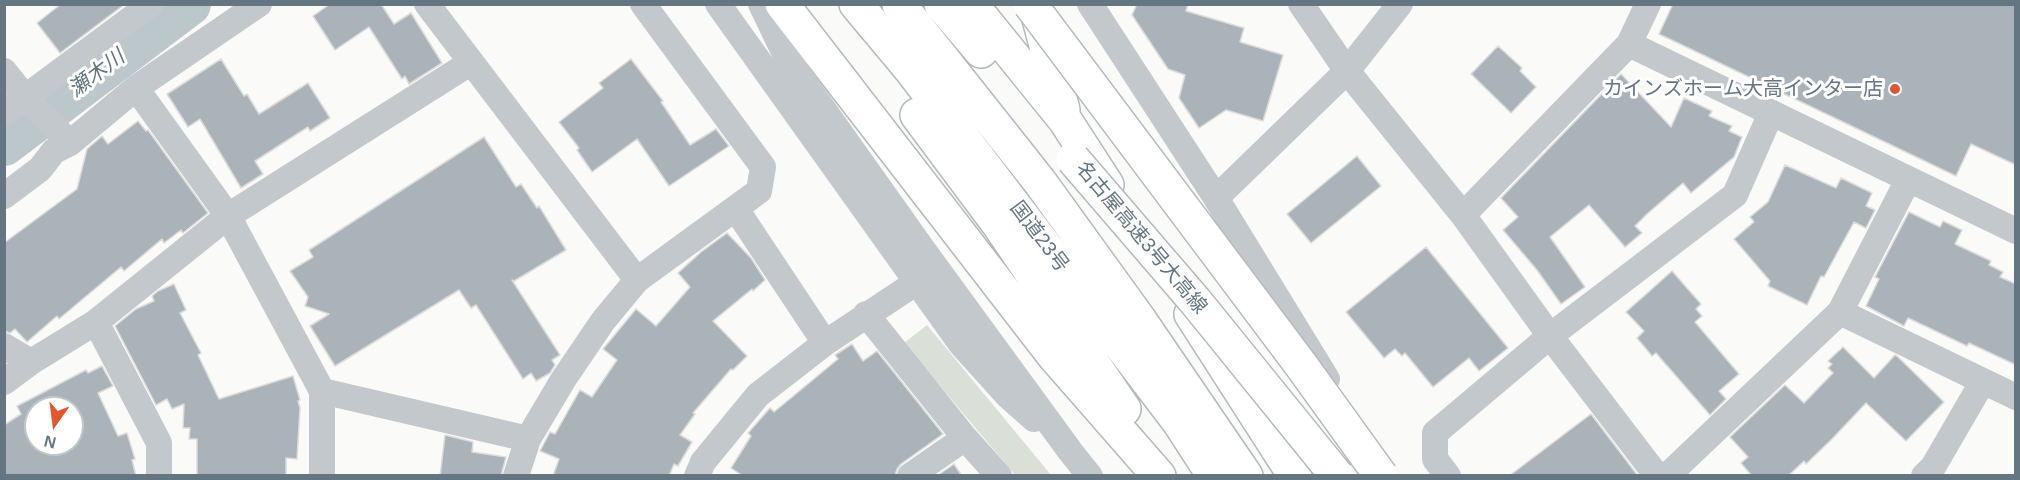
<!DOCTYPE html>
<html>
<head>
<meta charset="utf-8">
<style>
  body { margin:0 }
  #map { position:relative; width:2020px; height:480px; overflow:hidden; background:#fafaf8; font-family:Helvetica,sans-serif }
  canvas { display:block }
  .frame { position:absolute; inset:0; border:6px solid #657683; pointer-events:none }
  .north { position:absolute; left:24px; top:396px; width:60px; height:60px; box-sizing:border-box; background:#fff; border:2px solid #c1c8cd; border-radius:50%; rotate:194deg; font-size:16px; font-weight:700; line-height:24px; text-align:center; color:#657683 }
  .north::after { content:''; display:block; margin:auto; width:21px; height:27px; background:#e4572e; clip-path:polygon(50% 0,100% 100%,50% 72%,0 100%) }
</style>
</head>
<body>
<div id="map">
<canvas width="2020" height="480"></canvas>
<div class="frame"></div>
<div class="north">N</div>
</div>
<script>
const c = document.querySelector('canvas').getContext('2d');
c.lineJoin = 'round';
function fill(path, color) {
  c.fillStyle = color;
  c.fill(path, 'evenodd');
}
function poly(rows) {
  const path = new Path2D();
  for (const r of rows) {
    path.moveTo(r[0], r[1]);
    for (let i = 2; i < r.length; i += 2) path.lineTo(r[i], r[i + 1]);
  }
  return path;
}
function strokePath(path, color, width, dash) {
  c.strokeStyle = color;
  c.lineWidth = width;
  c.lineCap = dash ? 'butt' : 'round';
  c.setLineDash(dash || []);
  c.stroke(path);
}
function write(font, color, halo, rows, align = 'center') {
  c.font = font + ' Helvetica,"Noto Sans JP",sans-serif';
  c.lineWidth = 6;
  c.setLineDash([]);
  c.textBaseline = 'middle';
  c.strokeStyle = halo;
  c.fillStyle = color;
  for (const [text, x, y, turn = 0] of rows) {
    c.save();
    c.translate(x, y);
    c.rotate((+turn || 0) * Math.PI / 180);
    c.textAlign = isNaN(turn) ? turn : align;
    if (halo) c.strokeText(text, 0, 0);
    c.fillText(text, 0, 0);
    c.restore();
  }
}
fill(poly([
  [927,325,1051,475,1015,475,904,343]
]), '#dadfd7');
strokePath(poly([
  [4,144,189,4]
]), '#bbc7cb', 44);
const building = poly([
  [61,4,125,4,60,53,37,23,61,4],
  [330,4,381,4,394,24,411,13,442,63,409,84,405,76,402,79,369,27,335,50,313,16,330,4],
  [1137,4,1188,4,1186,11,1244,28,1240,42,1283,55,1263,121,1226,110,1199,128,1179,98,1185,75,1168,69,1132,15,1137,4],
  [1673,4,2016,4,2016,165,1971,144,1956,176,1659,34,1673,4],
  [1498,46,1522,68,1520,71,1536,87,1511,113,1471,74,1498,46],
  [221,59,244,96,247,94,259,114,308,83,330,118,310,131,308,127,255,161,263,174,241,188,200,119,188,127,167,94,221,59],
  [631,59,663,101,661,102,690,145,716,129,729,146,669,186,637,139,592,172,577,150,579,148,559,122,603,88,599,83,631,59],
  [1621,74,1671,127,1684,98,1712,111,1709,116,1732,126,1729,131,1742,137,1734,157,1691,193,1683,183,1647,214,1635,226,1642,233,1625,247,1589,205,1550,237,1585,287,1561,304,1537,270,1503,230,1518,217,1501,198,1621,74],
  [138,121,146,131,148,130,208,213,183,233,181,230,164,243,162,239,124,271,121,267,59,319,57,316,27,342,15,329,10,333,4,331,4,243,77,189,87,149,102,136,108,144,138,121],
  [484,137,516,187,521,184,537,208,539,206,566,250,514,281,512,280,560,355,552,360,555,365,550,373,536,381,531,373,523,379,476,305,471,308,459,290,335,366,310,326,329,314,305,306,308,297,290,271,313,257,309,250,484,137],
  [1357,156,1381,186,1311,243,1287,214,1357,156],
  [1785,165,1836,188,1841,178,1872,193,1866,206,1875,210,1866,228,1854,222,1824,277,1821,276,1807,305,1768,286,1770,281,1734,239,1754,222,1750,217,1768,202,1785,165],
  [1909,212,1940,227,1943,221,1962,230,1955,244,1991,261,1989,265,2003,272,2000,277,2016,284,2016,365,1969,343,1967,346,1908,318,1904,326,1866,306,1879,279,1875,277,1909,212],
  [727,233,751,258,765,280,753,291,752,289,713,321,747,356,733,370,731,369,693,413,695,414,680,435,692,442,678,466,674,464,669,476,553,476,559,459,540,451,550,432,555,434,580,390,592,397,617,360,603,349,636,309,656,326,690,287,678,273,701,252,727,233],
  [1426,247,1508,348,1479,371,1469,358,1433,387,1405,353,1402,356,1395,349,1384,358,1346,312,1426,247],
  [1672,271,1701,304,1696,309,1702,316,1695,322,1739,374,1719,391,1726,399,1710,415,1656,353,1652,356,1637,338,1644,331,1626,312,1672,271],
  [174,284,186,310,180,313,201,353,198,355,219,399,293,376,300,400,298,401,300,408,297,459,286,458,286,476,197,476,197,439,189,439,190,428,183,428,184,404,172,409,167,399,156,405,115,326,136,309,154,301,152,296,158,291,174,284],
  [852,344,863,361,877,351,943,434,901,464,897,469,895,476,743,476,731,468,751,436,748,433,770,408,774,412,838,359,835,355,852,344],
  [1843,347,1874,378,1895,355,1897,356,1944,402,1906,441,1866,403,1832,439,1806,464,1804,461,1788,476,1752,476,1741,463,1748,457,1730,437,1785,385,1804,403,1833,373,1828,368,1832,364,1828,361,1843,347],
  [102,366,113,386,98,393,118,436,127,433,135,459,132,460,136,476,4,476,4,425,21,414,17,406,86,370,88,373,102,366],
  [36,408,72,408,72,444,36,444,36,408],
  [1591,414,1638,476,1509,476,1583,420,1591,414],
  [445,435,473,442,472,452,506,457,501,476,440,476,445,435],
  [954,464,962,476,937,476,954,464]
]);
fill(building, '#aab3b9');
strokePath(building, '#dcdcda', 1.5);
const highway = poly([
  [782,4,1054,356,1159,476],
  [856,4,912,71,1179,422,1214,476],
  [899,4,1040,182,1139,319,1246,476],
  [941,4,981,51],
  [971,4,1065,120,1107,185],
  [1038,15,1063,110],
  [917,115,999,225,1124,409],
  [1191,314,1295,476]
]);
strokePath(highway, '#b4b9bd', 36);
strokePath(poly([
  [427,4,637,280],
  [718,4,961,344,1008,396,1034,419],
  [761,4,787,58,924,251,1070,451,1090,476],
  [1090,4,1216,198,1327,379],
  [1301,4,1347,71,1463,215,1550,336,1657,476],
  [1629,44,2016,231],
  [4,71,25,97,70,143],
  [136,88,228,216,322,391,322,476],
  [4,113,151,4],
  [4,196,40,169,54,151,70,143,136,88,259,4],
  [1216,198,1347,71,1400,4],
  [736,209,825,343],
  [1463,215,1629,44,1648,4],
  [1840,312,2016,397],
  [866,314,965,438,999,476],
  [96,322,159,443,159,476],
  [4,346,31,362,96,322,228,216,470,63],
  [4,382,31,362],
  [322,391,528,439],
  [516,476,528,439,563,380,603,321,637,280,759,191,763,167,643,4],
  [697,476,703,462,758,395,825,343,917,282],
  [910,476,965,438],
  [1448,476,1435,459,1435,433,1550,336,1735,195,1771,113],
  [1667,476,1840,312,1908,180],
  [1924,476,1933,467,1983,381]
]), '#c3c8cc', 26);
strokePath(highway, '#fff', 33);
const highwayBridge = poly([
  [1030,4,1301,365,1381,476],
  [1073,159,1196,302,1337,476]
]);
strokePath(highwayBridge, '#b4b9bd', 36, []);
strokePath(highwayBridge, '#fff', 33);
for (const [x, y, r, color] of [
  [1895,89,6,"#e4572e"]
]) {
  const dot = new Path2D();
  dot.arc(x, y, r, 0, 2 * Math.PI);
  c.fillStyle = color;
  c.fill(dot);
  strokePath(dot, '#fff', 2);
}
write('20px', '#657683', '#fff', [
  ["カインズホーム大高インター店",1883,89]
], 'right');
write('20px', '#657683', '#fff', [
  ["国道23号",1039,237,53],
  ["名古屋高速3号大高線",1141,238,50]
]);
write('italic 21px', '#60757c', '#fff', [
  ["瀬木川",97,74,-37]
]);
</script>
</body>
</html>
